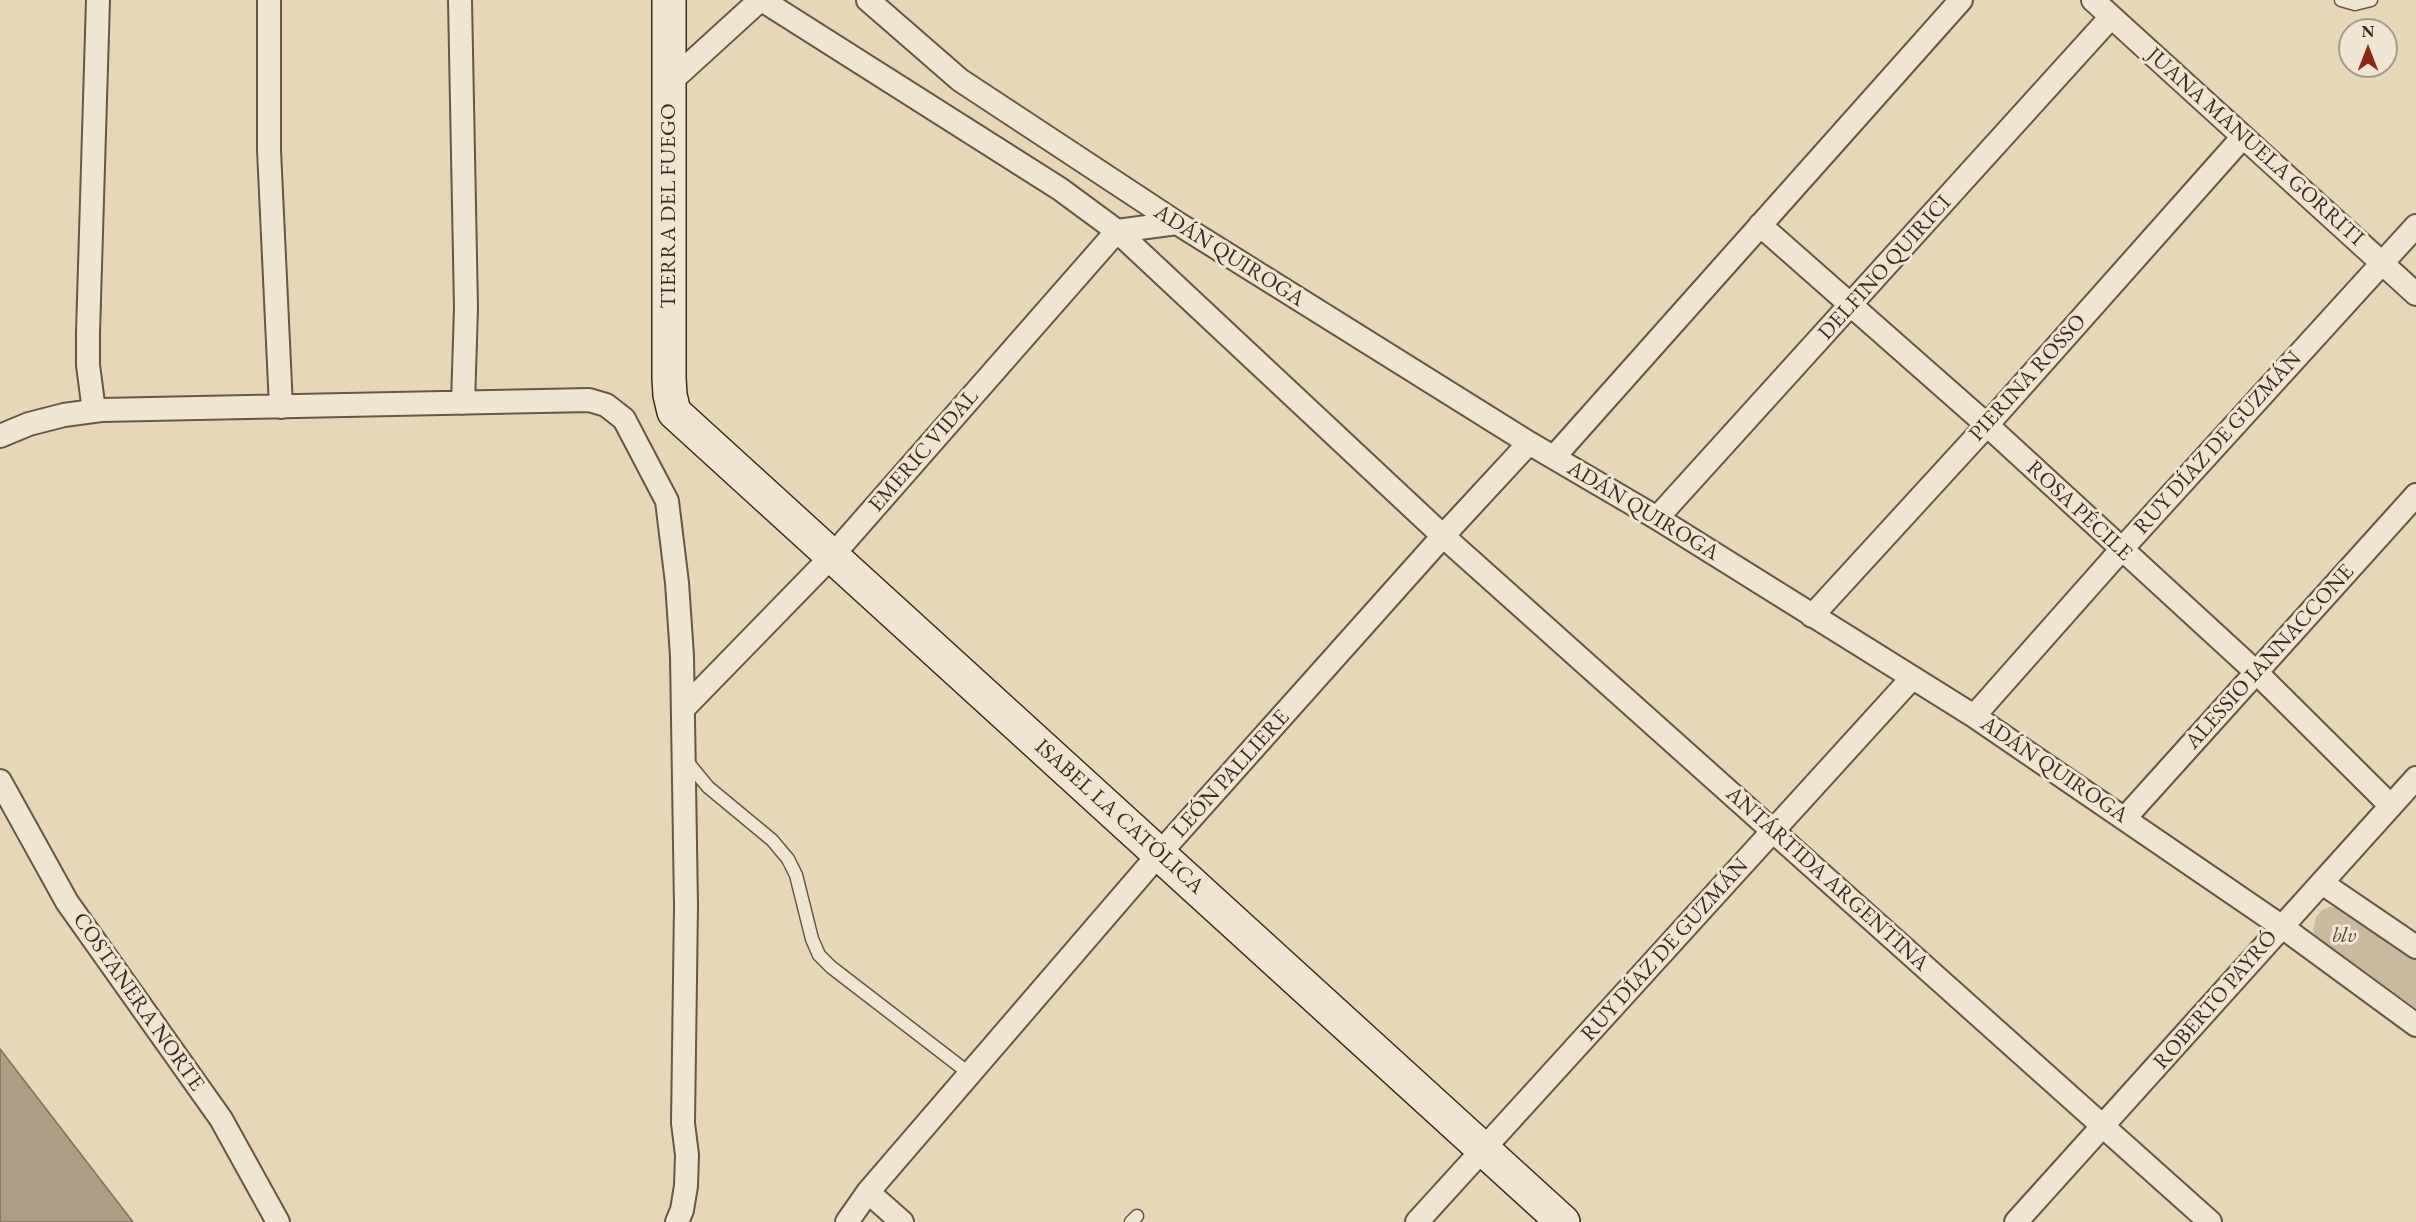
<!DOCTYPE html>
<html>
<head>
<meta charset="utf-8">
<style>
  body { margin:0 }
  #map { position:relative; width:2416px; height:1222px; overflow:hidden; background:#e8d7b6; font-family:"EB Garamond",serif }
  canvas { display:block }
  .north { position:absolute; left:2338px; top:18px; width:60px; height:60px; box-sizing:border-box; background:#f0e5d0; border:2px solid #a79b8a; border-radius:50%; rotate:0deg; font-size:16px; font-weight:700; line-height:24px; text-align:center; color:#3a2c21 }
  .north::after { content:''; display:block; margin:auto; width:21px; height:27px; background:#8f2418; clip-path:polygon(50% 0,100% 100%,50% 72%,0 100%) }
</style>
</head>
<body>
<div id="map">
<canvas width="2416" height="1222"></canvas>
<div class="north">N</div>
</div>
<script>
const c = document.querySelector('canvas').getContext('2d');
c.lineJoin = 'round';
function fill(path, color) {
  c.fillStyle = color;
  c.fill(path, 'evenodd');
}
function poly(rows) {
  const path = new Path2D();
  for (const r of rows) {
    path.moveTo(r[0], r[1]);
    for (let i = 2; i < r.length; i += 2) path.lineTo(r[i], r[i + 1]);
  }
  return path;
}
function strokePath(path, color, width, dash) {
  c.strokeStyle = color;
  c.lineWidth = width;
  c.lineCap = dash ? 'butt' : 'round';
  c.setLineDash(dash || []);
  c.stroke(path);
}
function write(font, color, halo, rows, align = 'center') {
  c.font = font + ' "EB Garamond",serif';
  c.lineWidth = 6;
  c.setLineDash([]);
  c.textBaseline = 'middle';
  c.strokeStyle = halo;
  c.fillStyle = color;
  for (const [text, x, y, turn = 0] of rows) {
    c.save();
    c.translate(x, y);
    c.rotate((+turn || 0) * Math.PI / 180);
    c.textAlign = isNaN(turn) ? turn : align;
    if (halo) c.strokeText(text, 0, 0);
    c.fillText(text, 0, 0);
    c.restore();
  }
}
fill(poly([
  [2330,907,2343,908,2416,959,2416,1011,2317,941,2313,930,2316,917,2322,910]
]), '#caba9d');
const water = poly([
  [0,1049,133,1222,0,1222,0,1049]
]);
fill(water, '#ad9d83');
strokePath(water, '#7f705c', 1.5);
const service = poly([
  [2341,0,2355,4,2371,0],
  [685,759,708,787,772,840,788,859,796,875,812,939,819,955,831,967,970,1074],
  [1131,1222,1137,1216]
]);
const minor = poly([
  [269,0,269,150,281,407],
  [460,0,466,308,463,403],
  [762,0,1060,189,1117,231,1443,536,2210,1222],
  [868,0,960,80,1177,223,1529,443,1657,518,1974,716,2281,926,2416,1025],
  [2093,0,2416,294],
  [669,83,760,0],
  [1760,225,1987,425,2256,672,2391,806],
  [94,411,88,365,88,333,98,0],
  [0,436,29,424,64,415,101,410,589,400,606,405,624,419,667,501,677,583,682,656,686,906,683,1123,687,1155,686,1186,682,1210,677,1222],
  [1554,457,1961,0],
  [1657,518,2111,17],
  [1812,616,1987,425,2242,138],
  [683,709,832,556,1117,231,1177,223],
  [1974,716,2121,550,2416,226],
  [0,781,67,902,221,1119,278,1222],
  [2125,818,2416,495],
  [2322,883,2416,947],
  [868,1192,902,1222],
  [847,1222,868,1192,1159,854,1443,536,1529,443],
  [1417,1222,1912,678],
  [2016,1222,2416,778]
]);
const secondary = poly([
  [669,0,669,378,670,395,674,412,1563,1222]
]);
strokePath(service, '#665746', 15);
strokePath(minor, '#665746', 26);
strokePath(secondary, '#3a2c21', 36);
strokePath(service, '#f0e5d0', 12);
strokePath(minor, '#f0e5d0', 22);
strokePath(secondary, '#f0e5d0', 33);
write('22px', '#3a2c21', '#f0e5d0', [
  ["JUANA MANUELA GORRITI",2255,147,42],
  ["TIERRA DEL FUEGO",669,206,-90],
  ["ADÁN QUIROGA",1229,256,32],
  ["DELFINO QUIRICI",1885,268,-48],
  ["PIERINA ROSSO",2028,378,-48],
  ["RUY DÍAZ DE GUZMÁN",2218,443,-48],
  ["EMERIC VIDAL",924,451,-49],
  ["ADÁN QUIROGA",1643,511,31],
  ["ROSA PÉCILE",2079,511,43],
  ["ALESSIO IANNACCONE",2270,657,-48],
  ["ADÁN QUIROGA",2054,770,34],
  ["LEÓN PALLIERE",1231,774,-48],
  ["ISABEL LA CATÓLICA",1119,817,42],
  ["ANTÁRTIDA ARGENTINA",1827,879,42],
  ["RUY DÍAZ DE GUZMÁN",1665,950,-48],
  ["ROBERTO PAYRÓ",2216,1000,-49],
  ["COSTANERA NORTE",138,1002,55]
]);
write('italic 22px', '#57483a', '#f0e5d0', [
  ["blv",2344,936]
]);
</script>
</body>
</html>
